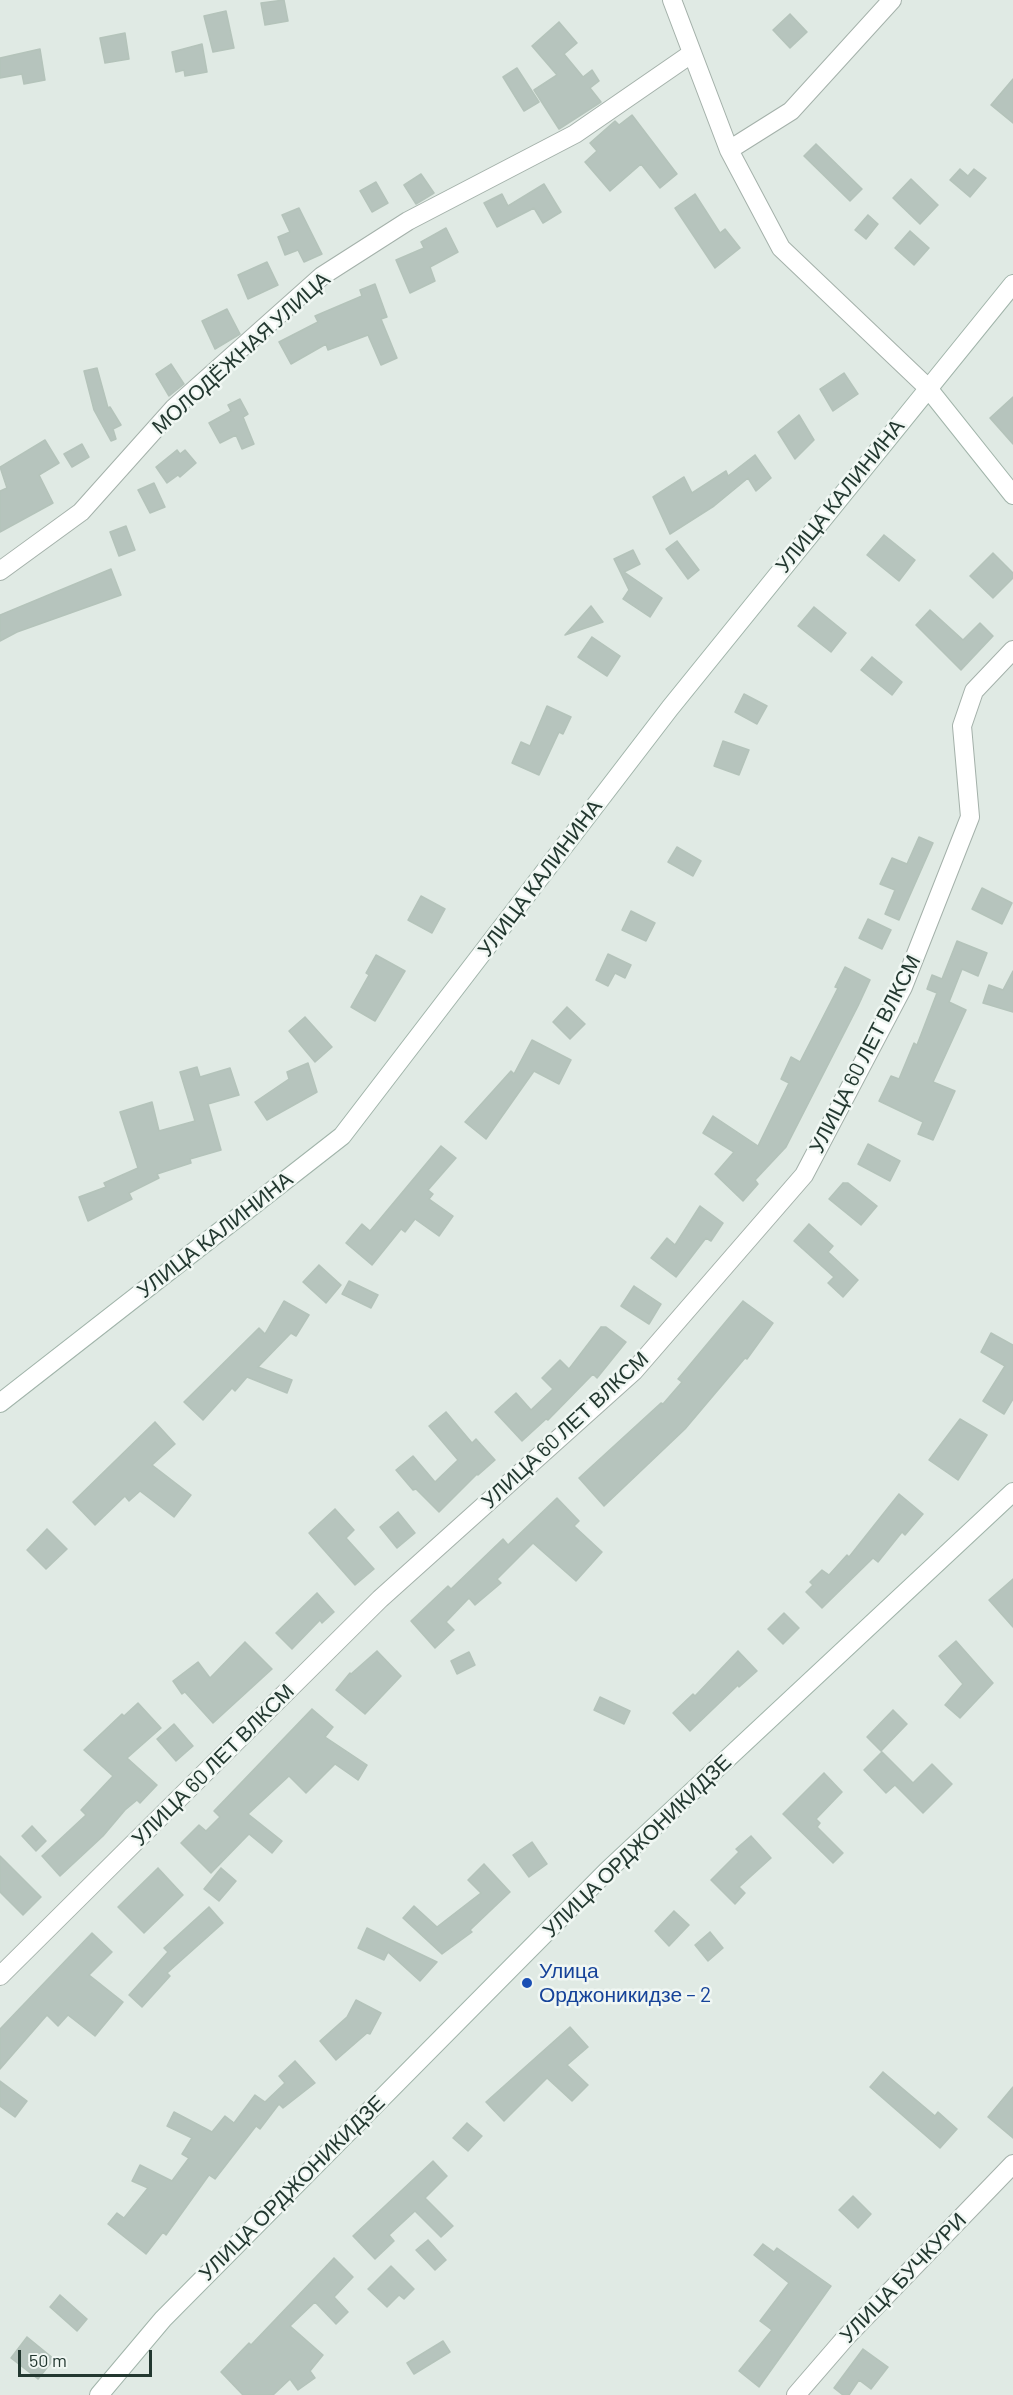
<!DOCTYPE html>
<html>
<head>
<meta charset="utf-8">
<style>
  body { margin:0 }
  #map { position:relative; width:1013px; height:2395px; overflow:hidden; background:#e0eae4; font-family:Barlow,sans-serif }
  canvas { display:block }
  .scale { position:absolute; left:18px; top:2350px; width:134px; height:27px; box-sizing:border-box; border:3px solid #233830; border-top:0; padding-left:8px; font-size:18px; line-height:21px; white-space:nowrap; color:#233830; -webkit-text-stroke:4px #f0f7f3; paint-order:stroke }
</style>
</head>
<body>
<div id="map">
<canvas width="1013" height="2395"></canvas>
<div class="scale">50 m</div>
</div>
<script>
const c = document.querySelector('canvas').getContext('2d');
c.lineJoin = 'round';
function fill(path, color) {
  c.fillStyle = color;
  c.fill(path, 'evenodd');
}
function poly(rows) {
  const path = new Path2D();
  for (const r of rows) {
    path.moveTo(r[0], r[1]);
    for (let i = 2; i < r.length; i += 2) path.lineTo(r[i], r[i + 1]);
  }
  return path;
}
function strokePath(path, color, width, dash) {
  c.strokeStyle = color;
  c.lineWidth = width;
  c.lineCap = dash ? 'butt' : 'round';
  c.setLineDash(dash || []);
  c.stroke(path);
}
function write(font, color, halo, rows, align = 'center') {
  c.font = font + ' Barlow,sans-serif';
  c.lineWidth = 5;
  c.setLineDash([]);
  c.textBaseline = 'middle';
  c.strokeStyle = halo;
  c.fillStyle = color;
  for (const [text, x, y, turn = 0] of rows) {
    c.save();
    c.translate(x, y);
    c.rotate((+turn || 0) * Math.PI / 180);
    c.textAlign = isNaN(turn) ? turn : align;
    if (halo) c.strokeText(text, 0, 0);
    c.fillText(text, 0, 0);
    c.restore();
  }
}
const building = poly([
  [284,0,288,21,265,25,261,3,284,0],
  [226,11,234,48,213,52,204,16,226,11],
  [790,14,807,32,790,48,773,30,790,14],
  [559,22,577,43,564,54,583,77,592,70,599,81,590,88,601,102,559,129,534,90,557,75,532,46,559,22],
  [125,33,129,59,105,63,100,38,125,33],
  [202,44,207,72,185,76,184,70,176,72,172,52,202,44],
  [40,49,45,80,24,84,22,74,0,78,0,58,40,49],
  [517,68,539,102,524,111,503,77,517,68],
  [1013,79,1013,123,991,105,1013,79],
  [632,115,677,174,660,188,641,164,610,191,585,162,597,151,590,143,615,121,619,125,632,115],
  [816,144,862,189,850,201,804,156,816,144],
  [960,169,968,176,974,169,986,178,970,197,950,180,960,169],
  [421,174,434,193,416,204,404,185,421,174],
  [911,179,938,205,920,224,893,198,911,179],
  [376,182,388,203,372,212,360,191,376,182],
  [544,184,561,212,543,223,534,208,497,227,484,203,502,194,508,206,544,184],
  [695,194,720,233,725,229,740,248,715,268,675,208,695,194],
  [299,208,322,254,304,262,298,250,285,255,278,237,290,232,282,215,299,208],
  [868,215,878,224,866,239,855,230,868,215],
  [446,228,458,252,430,267,435,281,410,293,396,260,424,248,421,242,446,228],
  [910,231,929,248,914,265,895,248,910,231],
  [267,262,278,285,248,299,238,275,267,262],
  [375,284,387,317,381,319,397,358,381,365,368,335,328,350,326,344,291,364,279,342,318,322,315,316,362,296,360,290,375,284],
  [227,309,240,334,215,349,202,321,227,309],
  [171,364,184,384,169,396,156,374,171,364],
  [97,368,108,408,110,407,121,425,113,429,116,439,111,441,94,410,84,371,97,368],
  [844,373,858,394,833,411,820,389,844,373],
  [1013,397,1013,444,990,418,1013,397],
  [240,399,248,414,243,417,254,444,242,449,236,435,220,443,209,423,231,411,228,405,240,399],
  [799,415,814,440,795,459,778,432,799,415],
  [45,440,59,463,39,475,53,503,0,532,0,491,7,488,0,467,45,440],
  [82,444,89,457,72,467,64,454,82,444],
  [177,450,180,454,185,450,196,463,180,477,178,475,167,483,156,467,177,450],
  [755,455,771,478,756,491,748,478,714,506,670,534,653,497,684,477,692,493,726,471,728,476,755,455],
  [154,483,165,507,150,513,138,490,154,483],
  [126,526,135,550,119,556,110,532,126,526],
  [884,535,915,560,899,581,867,555,884,535],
  [677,541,699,570,688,579,666,549,677,541],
  [633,550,640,564,624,572,662,598,650,617,623,599,629,590,614,559,633,550],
  [993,553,1013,573,1013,578,993,598,970,576,993,553],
  [111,569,121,595,17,632,0,641,0,615,111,569],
  [591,606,603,622,565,635,591,606],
  [814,607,846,633,831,652,798,626,814,607],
  [930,610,963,640,980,623,993,636,961,670,916,625,930,610],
  [592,637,620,656,607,676,578,657,592,637],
  [872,657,902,682,892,695,861,670,872,657],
  [744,694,767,706,757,724,735,712,744,694],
  [547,706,571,717,563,734,559,732,539,775,512,763,521,742,530,746,547,706],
  [723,741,749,750,739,775,714,766,723,741],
  [919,837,933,843,899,920,885,914,895,890,880,884,892,858,907,864,919,837],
  [677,847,701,861,693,876,668,862,677,847],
  [982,888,1012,903,1002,924,972,909,982,888],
  [421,896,445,909,432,933,408,920,421,896],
  [631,911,655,923,646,941,622,930,631,911],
  [868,919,891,930,882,949,859,938,868,919],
  [957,941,987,953,978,976,962,969,949,1002,966,1010,933,1082,955,1091,933,1140,918,1134,923,1122,879,1101,891,1076,899,1079,914,1043,917,1045,937,993,927,989,932,975,942,979,957,941],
  [608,954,631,965,625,978,615,973,608,986,596,980,608,954],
  [376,955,405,971,375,1021,351,1007,369,975,366,973,376,955],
  [845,967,870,980,858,1006,786,1147,755,1180,758,1184,743,1201,715,1174,734,1152,703,1133,713,1116,758,1146,789,1083,781,1079,791,1057,800,1062,838,988,835,987,845,967],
  [1013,971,1013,1012,983,1003,989,985,1003,990,1013,971],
  [567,1007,585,1024,570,1039,553,1022,567,1007],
  [305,1017,332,1047,315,1062,289,1031,305,1017],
  [532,1040,571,1060,559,1084,534,1071,486,1139,465,1122,511,1071,514,1074,532,1040],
  [308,1063,317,1092,267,1120,255,1102,289,1079,287,1072,308,1063],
  [197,1067,200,1077,230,1068,239,1095,208,1104,221,1150,190,1159,191,1163,157,1174,159,1178,129,1193,132,1199,88,1221,79,1197,106,1187,104,1183,138,1168,120,1112,152,1102,159,1131,195,1121,180,1072,197,1067],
  [868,1144,900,1161,890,1181,858,1164,868,1144],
  [441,1146,456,1158,428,1190,433,1194,429,1199,453,1216,439,1236,415,1219,405,1232,401,1229,372,1265,346,1243,362,1224,370,1231,441,1146],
  [843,1183,848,1183,877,1206,861,1225,829,1199,843,1183],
  [700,1206,723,1223,711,1241,706,1238,676,1277,651,1258,667,1238,675,1245,700,1206],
  [809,1224,833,1246,828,1252,858,1280,843,1297,828,1283,834,1277,794,1241,809,1224],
  [319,1265,341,1285,326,1303,303,1282,319,1265],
  [349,1281,378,1295,371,1308,342,1294,349,1281],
  [634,1286,661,1304,649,1324,621,1306,634,1286],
  [284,1301,309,1315,296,1336,291,1333,258,1367,292,1380,287,1393,247,1377,235,1391,232,1388,203,1420,184,1402,259,1328,265,1334,284,1301],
  [743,1301,773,1323,747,1359,745,1358,685,1429,604,1506,579,1478,661,1403,663,1404,682,1382,678,1379,743,1301],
  [601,1327,606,1327,626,1342,597,1378,593,1374,548,1420,546,1419,522,1441,495,1412,516,1393,531,1410,553,1389,542,1378,560,1360,569,1369,601,1327],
  [991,1333,1013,1345,1013,1399,1004,1414,983,1401,1005,1366,981,1352,991,1333],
  [446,1412,472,1443,476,1439,495,1460,478,1475,477,1474,439,1512,416,1489,413,1490,396,1470,413,1456,435,1482,458,1460,429,1426,446,1412],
  [960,1419,987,1435,958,1480,929,1460,960,1419],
  [155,1422,175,1444,152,1465,191,1495,174,1517,140,1491,129,1501,125,1496,95,1525,73,1502,155,1422],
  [899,1494,923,1514,905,1535,902,1532,878,1562,873,1558,822,1608,806,1592,813,1585,810,1582,822,1570,829,1575,847,1555,849,1557,899,1494],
  [557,1498,579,1521,574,1526,602,1552,576,1581,533,1543,497,1579,501,1583,475,1605,469,1598,446,1622,454,1630,435,1648,411,1621,448,1586,451,1589,503,1539,508,1545,557,1498],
  [335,1509,354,1530,346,1538,374,1569,355,1585,309,1533,335,1509],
  [398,1512,415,1533,397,1548,380,1527,398,1512],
  [47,1529,67,1549,46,1569,27,1550,47,1529],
  [1013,1579,1013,1627,989,1600,1013,1579],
  [317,1593,334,1612,322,1623,320,1620,292,1649,276,1633,317,1593],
  [784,1613,799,1628,783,1644,768,1629,784,1613],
  [956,1641,993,1683,960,1718,945,1705,963,1684,939,1656,956,1641],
  [245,1642,272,1669,213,1723,185,1692,182,1694,173,1681,198,1662,210,1678,245,1642],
  [377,1651,401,1676,365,1714,336,1690,350,1673,351,1674,377,1651],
  [738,1651,757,1671,739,1687,738,1685,690,1731,673,1713,693,1694,695,1696,738,1651],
  [469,1652,475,1665,457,1674,451,1661,469,1652],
  [600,1697,630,1711,624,1724,594,1710,600,1697],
  [138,1703,161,1728,127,1758,157,1785,140,1803,137,1800,125,1810,103,1836,60,1876,42,1856,86,1815,81,1810,113,1776,84,1750,122,1714,124,1716,138,1703],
  [312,1709,333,1727,325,1737,367,1765,358,1780,335,1764,306,1793,289,1776,248,1814,282,1841,272,1853,249,1834,211,1873,181,1843,199,1825,206,1831,220,1817,214,1811,312,1709],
  [893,1710,907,1724,881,1751,867,1737,893,1710],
  [174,1724,193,1746,176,1761,157,1739,174,1724],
  [882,1752,913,1783,932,1764,952,1784,923,1813,895,1785,886,1793,864,1770,882,1752],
  [824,1773,842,1792,816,1819,820,1823,817,1827,843,1853,833,1863,783,1814,824,1773],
  [32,1826,46,1841,36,1851,22,1836,32,1826],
  [751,1836,771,1858,739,1887,745,1893,735,1904,711,1880,739,1852,736,1849,751,1836],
  [532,1842,547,1864,529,1877,513,1855,532,1842],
  [0,1856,41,1897,23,1915,0,1892,0,1856],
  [484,1864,510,1892,470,1930,472,1932,442,1954,403,1918,414,1906,437,1927,481,1893,468,1880,484,1864],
  [158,1868,183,1895,144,1933,118,1907,158,1868],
  [221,1868,236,1881,219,1901,204,1889,221,1868],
  [209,1907,223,1923,167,1973,170,1976,142,2007,129,1995,168,1952,164,1948,209,1907],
  [674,1911,689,1925,669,1946,655,1931,674,1911],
  [367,1928,393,1941,437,1962,420,1981,388,1952,384,1960,358,1948,367,1928],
  [710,1932,723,1948,708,1961,695,1945,710,1932],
  [92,1933,112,1952,89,1975,123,2002,95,2036,68,2015,58,2026,47,2015,0,2069,0,2029,92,1933],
  [356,2000,381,2013,370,2034,367,2033,336,2060,320,2041,347,2017,356,2000],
  [570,2027,588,2047,567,2065,588,2085,572,2101,547,2078,504,2121,486,2102,570,2027],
  [295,2061,315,2083,283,2108,279,2104,260,2129,256,2126,215,2179,209,2175,166,2235,163,2232,146,2254,108,2224,117,2213,124,2218,148,2188,132,2181,140,2165,172,2181,189,2158,182,2154,192,2138,167,2126,174,2112,212,2132,225,2116,234,2123,255,2095,265,2102,285,2083,279,2076,295,2061],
  [883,2072,935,2116,938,2112,957,2129,940,2148,870,2087,883,2072],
  [0,2081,27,2101,15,2117,0,2106,0,2081],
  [1013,2087,1013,2138,988,2117,1013,2087],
  [467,2123,482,2136,468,2151,453,2138,467,2123],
  [433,2161,447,2176,425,2198,453,2226,441,2237,415,2211,389,2235,394,2241,375,2259,353,2236,433,2161],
  [853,2196,871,2214,858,2228,839,2210,853,2196],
  [428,2240,446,2260,435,2270,416,2250,428,2240],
  [763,2244,774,2252,777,2248,831,2286,759,2387,739,2371,772,2330,760,2321,789,2283,754,2255,763,2244],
  [334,2258,353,2277,334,2297,348,2312,336,2324,315,2302,290,2326,323,2355,310,2371,315,2378,298,2390,290,2379,273,2395,243,2395,221,2372,249,2343,251,2345,334,2258],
  [391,2266,414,2289,404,2299,399,2295,387,2307,368,2289,391,2266],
  [60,2295,87,2319,77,2331,50,2307,60,2295],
  [27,2337,54,2359,38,2379,11,2358,27,2337],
  [443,2341,450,2352,414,2374,407,2363,443,2341],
  [863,2349,888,2367,871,2389,859,2380,849,2395,843,2395,834,2388,863,2349]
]);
fill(building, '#b6c4bd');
strokePath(building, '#b4c3ba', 1.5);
const street = poly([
  [672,0,729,150,781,248,927,387],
  [729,150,791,111,892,0],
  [0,571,81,512,174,408,322,276,408,221,575,134,691,54],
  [0,1976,380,1599,634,1371,804,1175,903,987,970,817,962,726,974,691,1013,650],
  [796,2395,847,2336,1013,2164]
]);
const secondary = poly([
  [927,387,1013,495],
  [0,1403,342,1136,670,708,1013,284],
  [99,2395,163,2319,608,1870,1013,1492]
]);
strokePath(street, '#a4b1aa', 20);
strokePath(secondary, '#a1b4aa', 20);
strokePath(street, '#fff', 18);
strokePath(secondary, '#fff', 18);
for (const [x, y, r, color] of [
  [527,1983,6,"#1a4fb4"]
]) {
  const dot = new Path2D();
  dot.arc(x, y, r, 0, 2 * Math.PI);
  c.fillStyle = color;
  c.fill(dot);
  strokePath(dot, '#f0f7f3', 2);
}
write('21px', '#233830', '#f0f7f3', [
  ["МОЛОДЁЖНАЯ УЛИЦА",241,353,-42],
  ["УЛИЦА КАЛИНИНА",840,496,-51],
  ["УЛИЦА КАЛИНИНА",540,878,-53],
  ["УЛИЦА 60 ЛЕТ ВЛКСМ",865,1054,-63],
  ["УЛИЦА КАЛИНИНА",215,1235,-38],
  ["УЛИЦА 60 ЛЕТ ВЛКСМ",565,1430,-43],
  ["УЛИЦА 60 ЛЕТ ВЛКСМ",213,1765,-45],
  ["УЛИЦА ОРДЖОНИКИДЗЕ",637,1846,-44],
  ["УЛИЦА ОРДЖОНИКИДЗЕ",292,2188,-45],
  ["УЛИЦА БУЧКУРИ",903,2278,-46]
]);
write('21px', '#164399', '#f0f7f3', [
  ["Улица",539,1971],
  ["Орджоникидзе – 2",539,1995]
], 'left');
</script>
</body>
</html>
